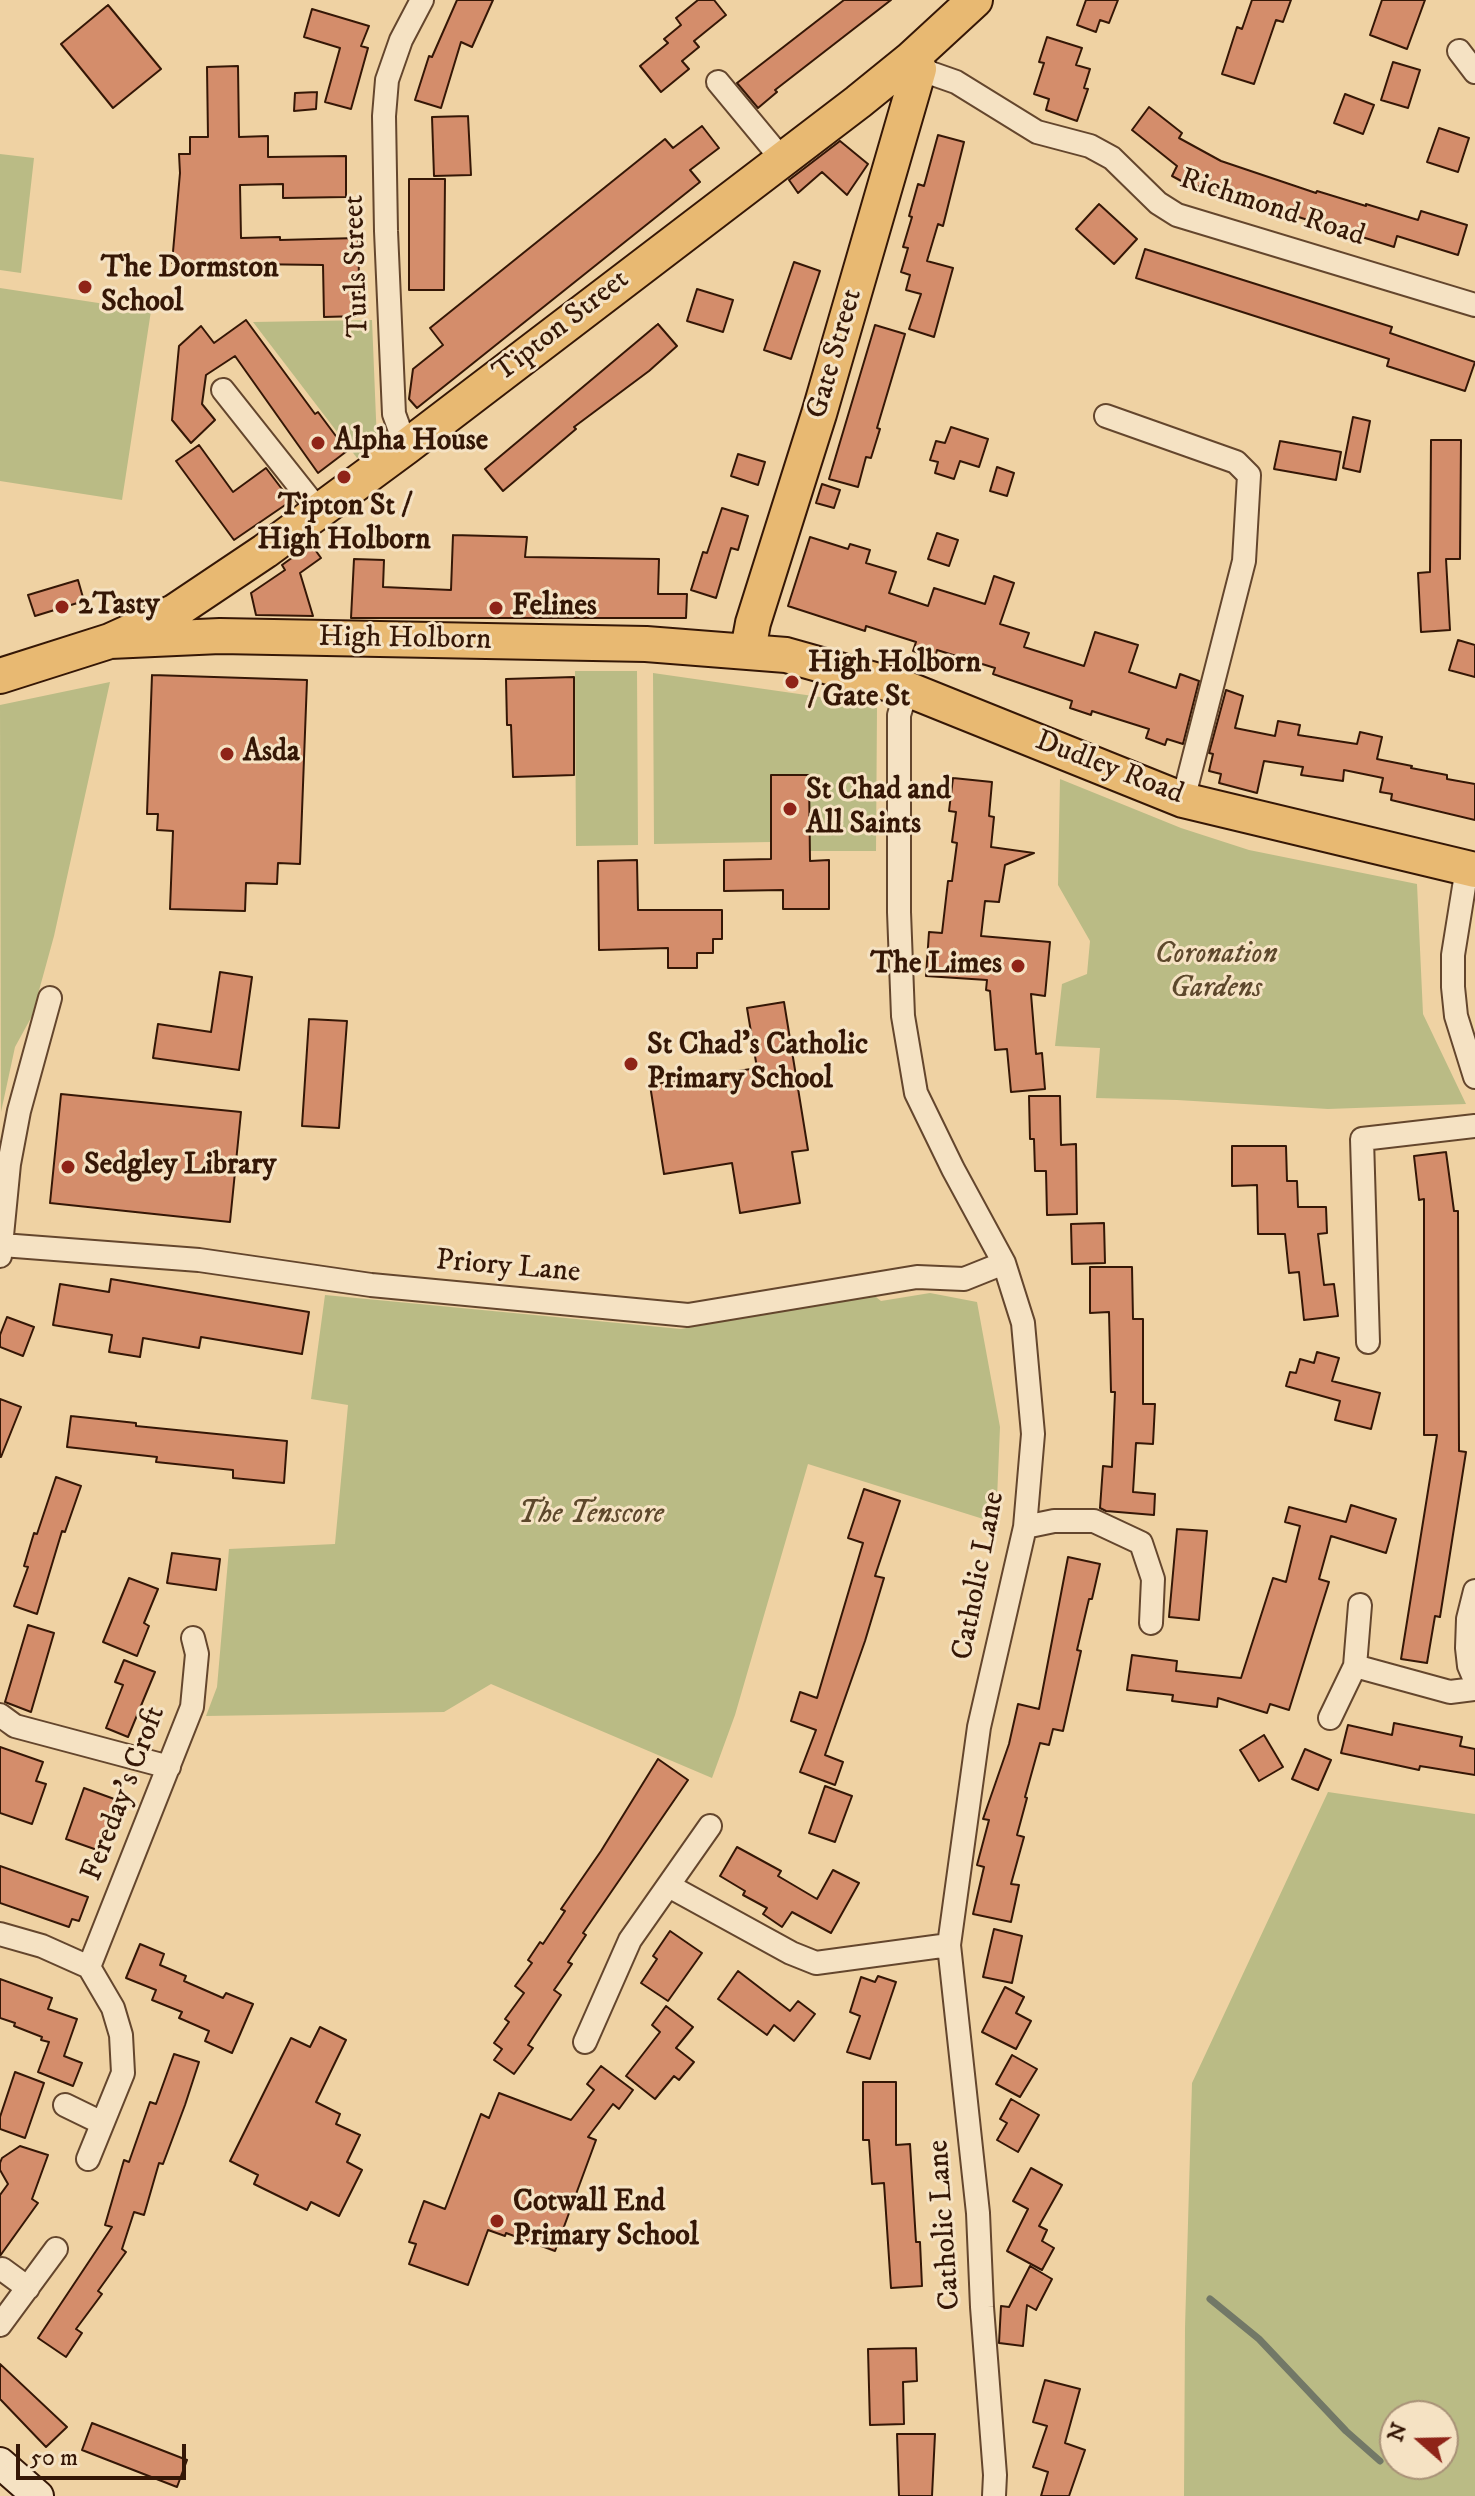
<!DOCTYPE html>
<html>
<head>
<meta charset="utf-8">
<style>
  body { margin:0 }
  #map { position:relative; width:1475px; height:2496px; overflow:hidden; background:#efd2a3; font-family:"IM FELL DW Pica",serif }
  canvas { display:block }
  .north { position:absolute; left:1379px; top:2400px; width:80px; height:80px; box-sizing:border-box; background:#f5e2c3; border:2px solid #a89177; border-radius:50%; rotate:290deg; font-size:22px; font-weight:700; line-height:32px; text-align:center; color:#351706 }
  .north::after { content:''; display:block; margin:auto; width:28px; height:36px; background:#8f2418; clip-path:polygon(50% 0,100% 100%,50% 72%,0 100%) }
  .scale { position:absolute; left:16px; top:2444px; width:170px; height:36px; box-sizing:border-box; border:4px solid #351706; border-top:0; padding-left:10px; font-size:24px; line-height:28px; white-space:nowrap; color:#351706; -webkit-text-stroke:6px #f5e2c3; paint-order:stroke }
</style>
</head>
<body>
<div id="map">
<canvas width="1475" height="2496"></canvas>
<div class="north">N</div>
<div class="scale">50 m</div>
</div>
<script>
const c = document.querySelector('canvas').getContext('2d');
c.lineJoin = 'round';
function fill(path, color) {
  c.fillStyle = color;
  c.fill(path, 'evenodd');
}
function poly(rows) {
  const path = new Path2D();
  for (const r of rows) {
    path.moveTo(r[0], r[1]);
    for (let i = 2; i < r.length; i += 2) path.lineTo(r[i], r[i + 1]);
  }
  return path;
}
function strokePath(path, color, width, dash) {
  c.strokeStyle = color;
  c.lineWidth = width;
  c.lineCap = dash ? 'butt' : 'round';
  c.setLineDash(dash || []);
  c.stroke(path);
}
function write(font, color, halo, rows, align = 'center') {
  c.font = font + ' "IM FELL DW Pica",serif';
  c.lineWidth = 6;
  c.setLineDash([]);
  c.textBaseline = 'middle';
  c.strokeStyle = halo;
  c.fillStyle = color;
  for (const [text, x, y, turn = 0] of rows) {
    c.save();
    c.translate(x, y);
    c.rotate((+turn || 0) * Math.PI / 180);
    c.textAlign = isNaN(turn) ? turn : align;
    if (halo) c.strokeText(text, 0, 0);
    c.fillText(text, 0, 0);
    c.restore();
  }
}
fill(poly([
  [0,154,34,158,21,273,0,270],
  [0,288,151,311,122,500,0,481],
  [372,320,377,443,357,458,253,322],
  [575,671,637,671,638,845,576,846],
  [653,673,820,697,877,708,876,851,810,851,808,775,771,775,771,842,654,844],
  [110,682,54,936,32,1016,15,1047,1,1112,0,705],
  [1060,779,1181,828,1249,850,1417,884,1423,1014,1466,1104,1328,1109,1177,1100,1096,1098,1100,1048,1055,1046,1062,984,1087,974,1090,941,1058,885],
  [871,1293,881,1301,930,1293,977,1302,1000,1427,996,1523,808,1464,735,1715,712,1778,491,1684,444,1712,206,1716,217,1687,229,1549,335,1544,348,1405,311,1399,325,1295,681,1329],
  [1328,1792,1475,1814,1475,2496,1184,2496,1185,2328,1192,2083],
  [1395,2416,1443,2416,1443,2464,1395,2464]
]), '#babb85');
strokePath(poly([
  [1210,2299,1259,2339,1346,2431,1380,2461]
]), '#727867', 7);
const building = poly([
  [457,0,493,0,472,47,461,42,441,108,415,100,429,56,432,57,457,0],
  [698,0,714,0,726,15,694,41,699,47,682,61,689,69,661,92,640,66,668,43,664,39,681,25,676,18,698,0],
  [844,0,891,0,775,90,777,92,758,108,737,83,844,0],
  [1086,0,1118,0,1109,23,1100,20,1096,32,1077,25,1086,0],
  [1252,0,1291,0,1283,22,1276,20,1254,84,1222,74,1237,27,1242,29,1252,0],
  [1382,0,1425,0,1407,49,1370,35,1382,0],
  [108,5,161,69,113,108,61,44,108,5],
  [312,9,369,26,361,46,368,48,351,109,325,102,340,48,304,37,312,9],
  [1047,37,1082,48,1076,65,1090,69,1084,88,1088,89,1077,121,1046,110,1049,99,1034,94,1044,63,1039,62,1047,37],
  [1393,62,1420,70,1408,108,1381,100,1393,62],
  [238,66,239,137,268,136,268,157,346,156,346,197,283,198,283,184,240,185,241,238,280,237,280,240,358,238,360,316,324,317,323,265,172,263,180,173,179,154,190,154,190,137,208,137,207,67,238,66],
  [317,92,316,109,294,111,295,93,317,92],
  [1345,94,1374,105,1363,134,1334,123,1345,94],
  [1149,107,1182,133,1179,138,1221,161,1316,193,1317,191,1366,206,1366,204,1418,220,1421,211,1467,225,1458,255,1397,236,1394,247,1292,215,1291,217,1245,203,1197,186,1196,189,1172,176,1177,166,1132,130,1149,107],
  [468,116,471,175,434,176,432,117,468,116],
  [702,126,719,148,690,170,700,182,417,408,409,399,413,369,443,345,430,328,665,139,673,148,702,126],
  [1439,128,1469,138,1458,172,1427,162,1439,128],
  [938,135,964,142,943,226,938,224,927,261,953,268,934,337,909,329,921,294,906,290,910,275,901,272,908,248,903,247,912,217,909,216,918,184,924,186,938,135],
  [840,141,868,164,847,195,822,172,798,193,789,180,840,141],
  [409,179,445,179,444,290,409,290,409,179],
  [1099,204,1137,239,1114,264,1076,229,1099,204],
  [1145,249,1392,327,1390,333,1475,362,1465,391,1387,366,1389,359,1136,278,1145,249],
  [794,262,820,271,791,359,764,350,794,262],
  [697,289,733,300,723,332,687,321,697,289],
  [246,320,315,414,318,412,347,451,318,473,235,356,206,375,202,404,215,420,191,443,172,420,179,346,201,326,214,343,246,320],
  [658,324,677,346,649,371,574,427,576,429,503,491,485,469,658,324],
  [875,325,905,334,877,428,880,429,871,458,866,457,858,487,829,479,875,325],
  [1353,417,1370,421,1360,472,1343,468,1353,417],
  [951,427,988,439,979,467,960,461,954,479,935,473,938,462,930,460,936,441,945,443,951,427],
  [1431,440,1461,440,1460,559,1446,559,1450,630,1421,632,1418,573,1430,572,1431,440],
  [1280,441,1341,452,1336,480,1274,469,1280,441],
  [199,445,233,492,266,468,291,501,234,540,176,461,199,445],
  [738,454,765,462,758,485,731,476,738,454],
  [997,467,1014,473,1007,496,990,491,997,467],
  [822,484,840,490,834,508,816,503,822,484],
  [722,508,748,516,738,550,731,548,716,598,691,590,703,552,707,553,722,508],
  [937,533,958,540,949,566,928,559,937,533],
  [453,535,527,537,525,557,659,559,658,594,687,594,686,618,351,618,354,559,384,560,383,587,451,590,453,535],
  [810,537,848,549,850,544,870,550,866,563,896,572,889,593,928,606,934,588,985,604,994,576,1014,583,1000,624,1029,633,1024,647,1084,666,1095,632,1138,645,1129,672,1176,688,1180,674,1199,681,1183,744,1167,739,1165,745,1146,738,1149,729,1092,711,1091,715,1070,708,1072,701,993,674,995,668,937,650,935,658,913,651,916,642,866,626,865,631,788,606,810,537],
  [311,544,321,558,300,573,313,616,256,615,251,593,285,570,282,565,311,544],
  [78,580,84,601,35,616,28,595,78,580],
  [1458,640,1475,645,1475,677,1449,670,1458,640],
  [152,675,307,680,300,864,278,863,277,884,246,883,245,911,170,909,173,831,157,830,158,814,147,814,152,675],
  [574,677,574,775,513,777,511,725,507,725,506,679,574,677],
  [1226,690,1243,696,1235,728,1275,736,1278,721,1300,725,1298,735,1357,744,1360,732,1382,737,1377,759,1412,766,1411,768,1447,775,1447,779,1475,784,1475,820,1391,800,1392,794,1380,792,1383,778,1344,770,1343,781,1301,775,1303,767,1264,761,1257,793,1219,783,1221,774,1209,771,1213,754,1209,753,1226,690],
  [771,775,809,775,810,861,829,860,829,909,783,909,783,890,724,891,724,860,771,859,771,775],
  [953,778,992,782,989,816,994,817,991,847,1034,853,1005,865,999,902,985,901,981,936,1050,942,1045,996,1031,994,1036,1054,1042,1053,1045,1089,1011,1092,1007,1049,995,1050,990,991,986,990,987,980,926,976,929,932,942,933,948,881,952,881,957,843,952,842,956,812,949,811,953,778],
  [637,860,638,910,722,910,722,939,713,939,713,953,697,953,697,968,668,968,668,948,599,950,598,861,637,860],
  [220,972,252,977,239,1070,153,1058,158,1024,211,1032,220,972],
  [784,1002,808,1150,792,1152,800,1203,740,1213,732,1163,664,1174,650,1085,757,1068,747,1008,784,1002],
  [309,1019,347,1021,339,1128,302,1126,309,1019],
  [61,1094,241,1112,230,1222,50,1203,61,1094],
  [1029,1096,1060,1096,1061,1145,1076,1144,1077,1214,1047,1215,1046,1171,1035,1171,1034,1139,1030,1139,1029,1096],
  [1232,1146,1286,1146,1287,1181,1297,1181,1298,1207,1326,1207,1327,1233,1318,1234,1324,1285,1334,1284,1338,1316,1304,1320,1299,1272,1289,1273,1285,1234,1258,1234,1257,1185,1232,1186,1232,1146],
  [1446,1152,1454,1211,1458,1211,1459,1451,1466,1452,1440,1617,1435,1616,1427,1663,1401,1659,1437,1435,1424,1435,1424,1199,1419,1200,1414,1156,1446,1152],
  [1104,1223,1105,1263,1072,1264,1071,1224,1104,1223],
  [1090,1267,1132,1267,1133,1319,1143,1319,1143,1404,1155,1404,1153,1444,1136,1443,1133,1492,1155,1494,1154,1515,1106,1511,1100,1508,1103,1466,1112,1467,1115,1392,1111,1392,1109,1312,1090,1313,1090,1267],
  [111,1279,309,1312,302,1354,201,1337,199,1348,143,1338,140,1357,109,1352,112,1335,53,1325,60,1284,109,1292,111,1279],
  [7,1317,34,1327,23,1356,0,1347,0,1335,7,1317],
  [1317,1352,1339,1358,1332,1381,1380,1393,1371,1429,1335,1420,1340,1401,1286,1386,1290,1372,1296,1373,1300,1359,1314,1363,1317,1352],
  [0,1399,21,1407,1,1457,0,1457,0,1399],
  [71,1416,136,1423,136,1426,287,1441,284,1483,233,1478,233,1470,156,1462,157,1457,67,1447,71,1416],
  [56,1477,81,1486,65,1532,62,1531,37,1614,14,1606,28,1567,24,1566,34,1533,37,1534,56,1477],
  [864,1489,900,1501,875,1576,884,1578,865,1641,825,1755,843,1762,835,1785,800,1772,816,1730,791,1721,800,1692,817,1698,863,1543,848,1538,864,1489],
  [1351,1505,1396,1519,1386,1553,1331,1536,1319,1579,1329,1582,1289,1710,1270,1704,1267,1713,1218,1698,1217,1707,1172,1701,1173,1695,1127,1690,1132,1655,1177,1661,1176,1671,1241,1678,1273,1578,1286,1582,1300,1526,1285,1522,1289,1507,1346,1522,1351,1505],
  [1177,1529,1207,1531,1199,1620,1169,1617,1177,1529],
  [172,1553,220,1559,216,1590,167,1583,172,1553],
  [1068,1557,1100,1564,1092,1599,1089,1599,1077,1650,1081,1651,1063,1731,1053,1729,1049,1745,1040,1743,1025,1797,1027,1798,1017,1835,1024,1837,1011,1884,1019,1885,1011,1922,973,1914,984,1867,977,1865,989,1820,983,1819,1009,1744,1018,1704,1039,1709,1068,1557],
  [129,1578,158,1589,144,1623,149,1626,137,1656,103,1642,129,1578],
  [28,1625,54,1633,31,1712,5,1702,28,1625],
  [124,1660,155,1672,128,1737,106,1728,123,1685,115,1682,124,1660],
  [1394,1723,1462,1737,1460,1746,1475,1749,1475,1775,1420,1766,1419,1770,1341,1753,1348,1725,1392,1735,1394,1723],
  [1264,1735,1283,1767,1259,1781,1240,1750,1264,1735],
  [0,1747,43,1762,36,1781,46,1784,32,1824,0,1813,0,1747],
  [1305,1749,1331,1760,1318,1790,1292,1779,1305,1749],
  [658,1759,688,1780,583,1933,586,1935,568,1962,572,1964,554,1990,561,1995,528,2045,533,2048,514,2074,494,2060,502,2049,494,2043,509,2022,505,2019,524,1993,515,1986,532,1963,528,1960,540,1942,543,1944,565,1911,561,1909,601,1851,658,1759],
  [825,1786,852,1796,835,1842,809,1833,825,1786],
  [84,1788,117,1800,100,1851,66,1839,84,1788],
  [737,1847,781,1871,778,1876,817,1899,833,1870,859,1883,831,1933,792,1912,782,1927,763,1914,767,1908,743,1895,745,1891,720,1876,737,1847],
  [0,1866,88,1897,79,1921,72,1919,69,1927,0,1903,0,1866],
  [994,1929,1022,1936,1012,1983,983,1977,994,1929],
  [670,1931,702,1953,668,2001,641,1983,657,1959,653,1956,670,1931],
  [140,1944,164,1954,160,1965,186,1976,184,1981,223,1998,226,1993,253,2004,232,2053,205,2041,209,2031,179,2018,182,2012,152,2000,156,1990,126,1978,140,1944],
  [738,1971,790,2011,798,2001,815,2014,794,2041,774,2025,767,2035,718,1999,738,1971],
  [878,1976,896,1982,870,2059,847,2052,860,2016,850,2012,861,1977,875,1982,878,1976],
  [0,1979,52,1998,48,2009,77,2019,64,2056,82,2063,73,2086,38,2072,49,2042,41,2040,42,2037,14,2026,15,2023,0,2018,0,1979],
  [1005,1987,1024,1997,1016,2013,1031,2021,1016,2049,982,2032,1005,1987],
  [666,2006,693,2027,676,2048,694,2062,679,2080,674,2076,655,2099,626,2076,660,2032,652,2025,666,2006],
  [320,2027,346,2040,316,2102,340,2114,336,2124,360,2135,347,2162,362,2170,339,2216,311,2202,307,2210,254,2184,258,2175,230,2161,291,2038,310,2047,320,2027],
  [174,2054,199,2062,185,2105,163,2164,159,2163,144,2215,134,2212,122,2249,126,2252,98,2291,102,2294,76,2329,82,2333,66,2357,38,2338,112,2227,105,2225,124,2160,129,2162,150,2102,156,2104,174,2054],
  [1012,2055,1037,2069,1020,2097,996,2084,1012,2055],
  [601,2066,633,2090,619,2109,613,2104,588,2137,596,2140,555,2251,506,2233,505,2236,488,2230,468,2285,409,2264,416,2244,409,2242,424,2201,445,2209,481,2114,489,2118,499,2093,571,2120,594,2090,587,2084,601,2066],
  [15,2072,44,2083,25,2138,0,2129,0,2117,15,2072],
  [863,2082,896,2082,896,2145,910,2144,916,2242,920,2242,922,2286,891,2288,884,2183,872,2184,869,2140,863,2140,863,2082],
  [1011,2099,1039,2115,1018,2152,997,2140,1007,2123,1000,2119,1011,2099],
  [20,2146,48,2155,32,2199,38,2203,0,2256,0,2195,8,2184,0,2170,0,2163,2,2158,20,2146],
  [1031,2168,1062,2185,1039,2226,1047,2230,1042,2241,1054,2248,1042,2270,1007,2251,1028,2209,1013,2201,1031,2168],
  [1030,2266,1052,2279,1036,2310,1027,2305,1023,2346,999,2343,1001,2306,1009,2307,1030,2266],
  [916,2348,917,2381,903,2382,904,2424,870,2425,868,2349,916,2348],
  [0,2364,67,2427,46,2447,0,2399,0,2364],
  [1045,2380,1080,2389,1065,2443,1085,2450,1069,2496,1041,2496,1048,2472,1033,2467,1047,2426,1033,2422,1045,2380],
  [92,2423,187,2460,177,2487,82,2450,92,2423],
  [897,2434,935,2434,932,2496,899,2496,897,2434]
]);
fill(building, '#d48d6b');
strokePath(building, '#351706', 2);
const street = poly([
  [1459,51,1475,72],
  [919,69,956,82,1037,132,1090,146,1112,158,1158,203,1177,215,1475,305],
  [718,82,781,158],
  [223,390,319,511],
  [1106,416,1236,462,1249,475,1244,561,1183,800],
  [406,447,394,414,386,231,384,116,387,80,401,40,422,0],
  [907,689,899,715,899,912,903,1016,916,1093,953,1169,1004,1263,1023,1323,1033,1434,1025,1527,979,1727,949,1945,978,2213,982,2307,995,2475,994,2496],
  [1467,868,1453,955,1453,987,1456,1016,1475,1077],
  [2,1245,199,1260,371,1285,688,1315,917,1277,964,1279,1004,1263],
  [0,1256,9,1164,19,1111,50,998],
  [1368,1342,1362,1139,1475,1126],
  [1025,1527,1054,1521,1094,1521,1141,1543,1153,1579,1151,1623],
  [1475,1591,1468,1619,1467,1648,1469,1666,1475,1680],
  [1360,1605,1355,1666,1450,1692,1475,1689],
  [0,1715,15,1726,169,1767],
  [1330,1718,1355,1666],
  [669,1886,791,1953,816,1963,949,1945],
  [0,1934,42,1946,89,1967,113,2008,121,2035,123,2073,88,2159],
  [89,1967,192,1707,197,1654,193,1638],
  [585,2042,630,1940,710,1826],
  [65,2105,102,2123],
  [2,2269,28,2288],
  [0,2325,56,2249]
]);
const secondary = poly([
  [0,2463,38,2496]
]);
const primary = poly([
  [110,641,220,636,646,644,786,655,907,689,1183,800,1475,870],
  [748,650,753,623,819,414,919,69,911,59],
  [0,676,110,641,174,612,265,551,406,447,858,102,911,59,975,0]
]);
strokePath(street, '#64462d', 26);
strokePath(secondary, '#351706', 34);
strokePath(primary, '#351706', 38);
strokePath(street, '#f5e2c3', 22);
strokePath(secondary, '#f5e2c3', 30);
strokePath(primary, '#e8b972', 34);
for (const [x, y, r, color] of [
  [85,287,8,"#8f2418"],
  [318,443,8,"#8f2418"],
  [344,477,8,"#8f2418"],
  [62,607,8,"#8f2418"],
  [496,608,8,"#8f2418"],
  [792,682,8,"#8f2418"],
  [227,754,8,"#8f2418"],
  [790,809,8,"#8f2418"],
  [1018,966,8,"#8f2418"],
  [631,1064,8,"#8f2418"],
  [68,1167,8,"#8f2418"],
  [497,2221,8,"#8f2418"]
]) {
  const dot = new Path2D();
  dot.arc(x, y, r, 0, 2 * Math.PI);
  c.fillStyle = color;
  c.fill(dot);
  strokePath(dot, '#f5e2c3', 3);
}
write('30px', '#351706', '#f5e2c3', [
  ["Richmond Road",1272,209,18],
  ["Turls Street",358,266,-92],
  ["Tipton Street",562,327,-38],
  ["Gate Street",836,354,-74],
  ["High Holborn",405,640,1],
  ["Dudley Road",1109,769,21],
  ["Priory Lane",508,1268,5],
  ["Catholic Lane",980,1576,-79],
  ["Fereday's Croft",125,1794,-69],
  ["Catholic Lane",946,2225,-94]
]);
write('bold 30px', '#351706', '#f5e2c3', [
  ["The Dormston",101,270],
  ["School",101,304],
  ["Alpha House",334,443],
  ["Tipton St /",344,508,"center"],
  ["High Holborn",344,542,"center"],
  ["2Tasty",78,607],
  ["Felines",512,608],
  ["High Holborn",808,665],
  ["/ Gate St",808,699],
  ["Asda",243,754],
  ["St Chad and",806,792],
  ["All Saints",806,826],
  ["The Limes",1002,966,"right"],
  ["St Chad's Catholic",647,1047],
  ["Primary School",647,1081],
  ["Sedgley Library",84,1167],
  ["Cotwall End",513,2204],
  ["Primary School",513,2238]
], 'left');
write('italic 30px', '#5d482c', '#f5e2c3', [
  ["Coronation",1216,956],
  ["Gardens",1216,990],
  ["The Tenscore",591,1516]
]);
</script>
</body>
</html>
